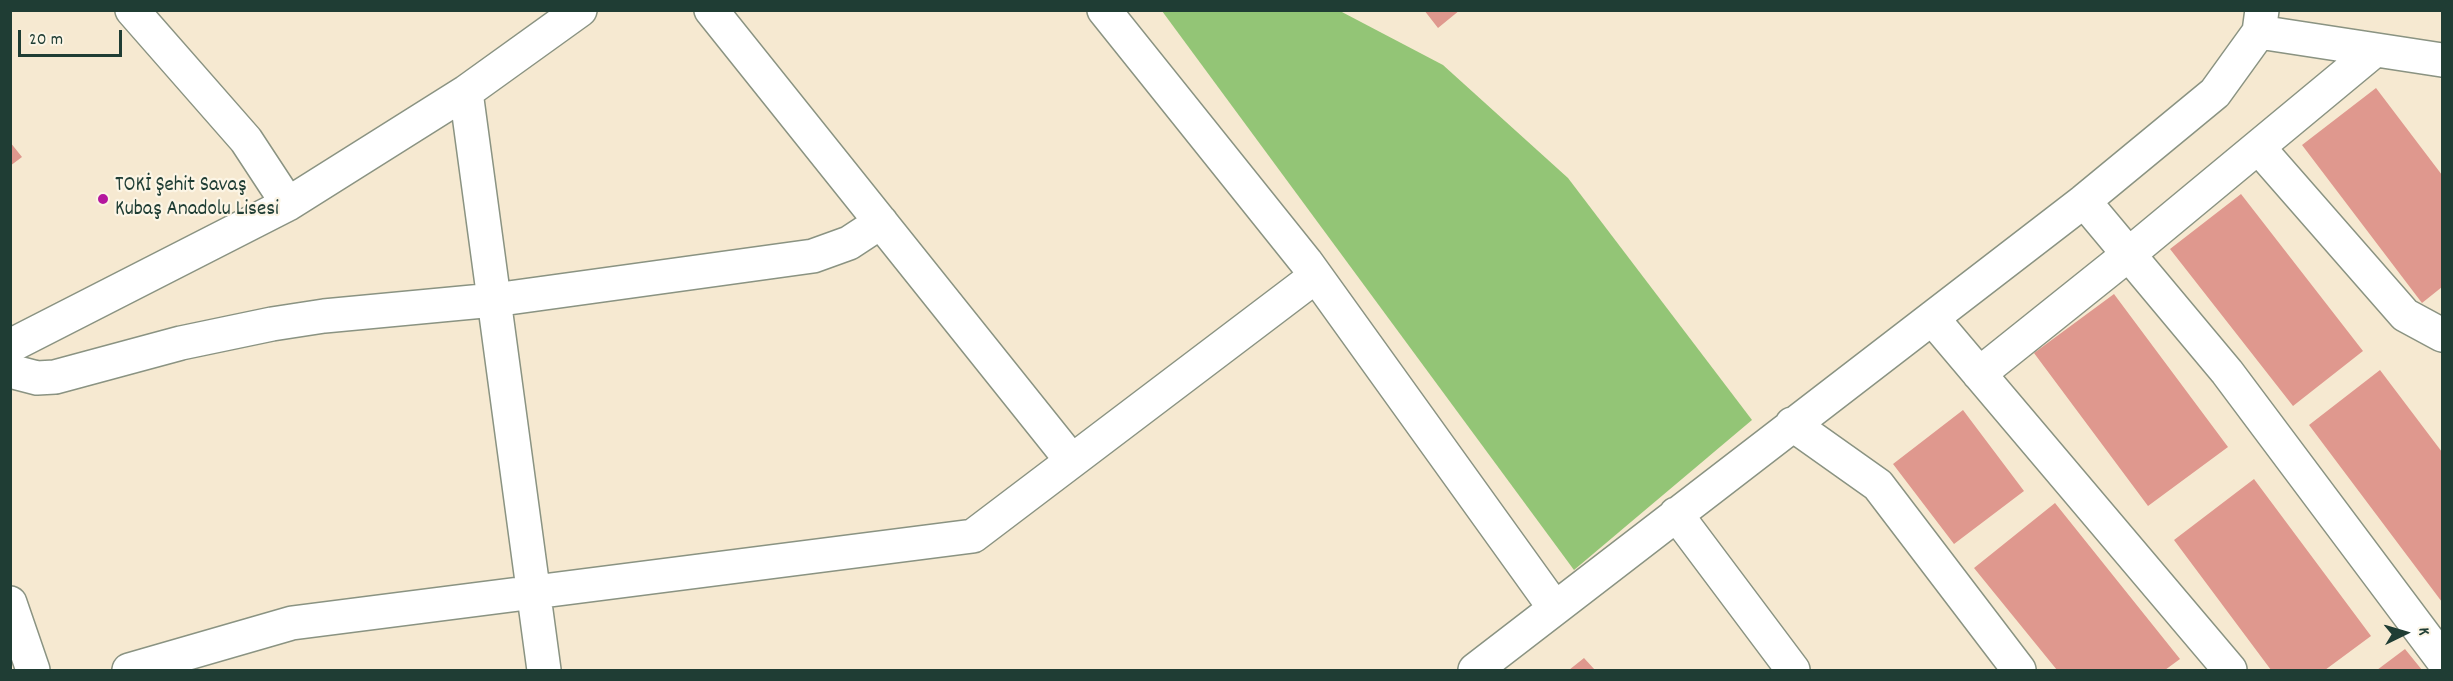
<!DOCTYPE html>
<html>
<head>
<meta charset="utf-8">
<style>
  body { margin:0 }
  #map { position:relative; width:2453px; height:681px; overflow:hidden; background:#f6e9d1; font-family:Dekko,sans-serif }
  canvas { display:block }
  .frame { position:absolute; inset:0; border:12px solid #1f3d34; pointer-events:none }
  .north { position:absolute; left:2375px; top:603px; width:60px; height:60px; -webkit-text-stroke:4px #fcf5e5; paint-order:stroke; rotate:85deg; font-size:16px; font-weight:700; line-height:24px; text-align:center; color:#1f3d34 }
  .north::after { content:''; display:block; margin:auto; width:21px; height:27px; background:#1f3d34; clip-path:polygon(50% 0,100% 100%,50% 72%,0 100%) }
  .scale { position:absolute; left:18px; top:30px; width:104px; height:27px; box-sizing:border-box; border:3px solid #1f3d34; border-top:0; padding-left:8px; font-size:18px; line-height:21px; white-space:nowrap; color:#1f3d34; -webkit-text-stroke:4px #fcf5e5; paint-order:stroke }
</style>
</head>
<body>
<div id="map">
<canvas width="2453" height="681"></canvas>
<div class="frame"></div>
<div class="north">K</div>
<div class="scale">20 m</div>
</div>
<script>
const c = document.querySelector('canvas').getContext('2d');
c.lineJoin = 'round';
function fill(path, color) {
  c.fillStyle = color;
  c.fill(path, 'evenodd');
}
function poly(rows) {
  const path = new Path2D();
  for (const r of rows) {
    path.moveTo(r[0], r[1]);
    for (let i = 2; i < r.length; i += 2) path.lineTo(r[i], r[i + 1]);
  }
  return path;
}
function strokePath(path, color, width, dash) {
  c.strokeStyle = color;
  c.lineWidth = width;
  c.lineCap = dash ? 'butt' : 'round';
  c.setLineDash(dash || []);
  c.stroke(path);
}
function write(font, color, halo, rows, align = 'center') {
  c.font = font + ' Dekko,sans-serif';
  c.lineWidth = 4.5;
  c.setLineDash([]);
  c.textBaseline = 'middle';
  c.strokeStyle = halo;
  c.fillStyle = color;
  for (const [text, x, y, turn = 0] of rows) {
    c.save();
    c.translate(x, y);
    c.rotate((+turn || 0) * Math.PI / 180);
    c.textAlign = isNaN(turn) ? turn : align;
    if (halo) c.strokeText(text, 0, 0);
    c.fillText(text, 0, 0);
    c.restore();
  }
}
fill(poly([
  [1162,11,1340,11,1443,65,1568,178,1752,420,1574,570]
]), '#93c576');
fill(poly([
  [1424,10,1460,10,1438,28],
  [2376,88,2442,175,2442,287,2422,303,2302,145],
  [10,142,22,157,10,166],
  [2241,194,2363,351,2293,406,2170,249],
  [2114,294,2228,447,2148,506,2034,353],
  [2380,370,2442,452,2442,602,2309,425],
  [1963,410,2024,491,1954,544,1893,464],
  [2254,479,2371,636,2325,670,2271,670,2174,540],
  [2055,503,2180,659,2165,670,2057,670,1974,568],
  [2405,649,2422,670,2377,670],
  [1584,658,1595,670,1569,670]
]), '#df988e');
const minor = poly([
  [132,10,246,140,288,204],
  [711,10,1072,461],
  [1104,10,1306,262,1554,607],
  [2259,32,2442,60],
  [466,92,544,670],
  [2258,147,2405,315,2442,335],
  [2084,201,2227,372,2442,659],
  [1932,318,2230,670],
  [10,346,288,204,466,92,580,10],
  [10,371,37,378,55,377,181,343,272,324,324,316,494,300,813,256,849,243,881,222],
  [1979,374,2129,254,2375,50],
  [1792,424,1878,485,2019,670],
  [1676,514,1793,670],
  [10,603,33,670],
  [129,670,292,623,973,536,1316,276],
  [1475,670,2084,201,2215,93,2259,32,2262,10]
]);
strokePath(minor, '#8a9382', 36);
strokePath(minor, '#fff', 33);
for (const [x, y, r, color] of [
  [103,199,6,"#b5179e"]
]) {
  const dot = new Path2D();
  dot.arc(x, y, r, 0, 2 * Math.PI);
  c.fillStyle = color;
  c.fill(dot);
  strokePath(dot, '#fcf5e5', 2);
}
write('21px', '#1f3d34', '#fcf5e5', [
  ["TOKİ Şehit Savaş",115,187],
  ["Kubaş Anadolu Lisesi",115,211]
], 'left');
</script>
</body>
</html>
